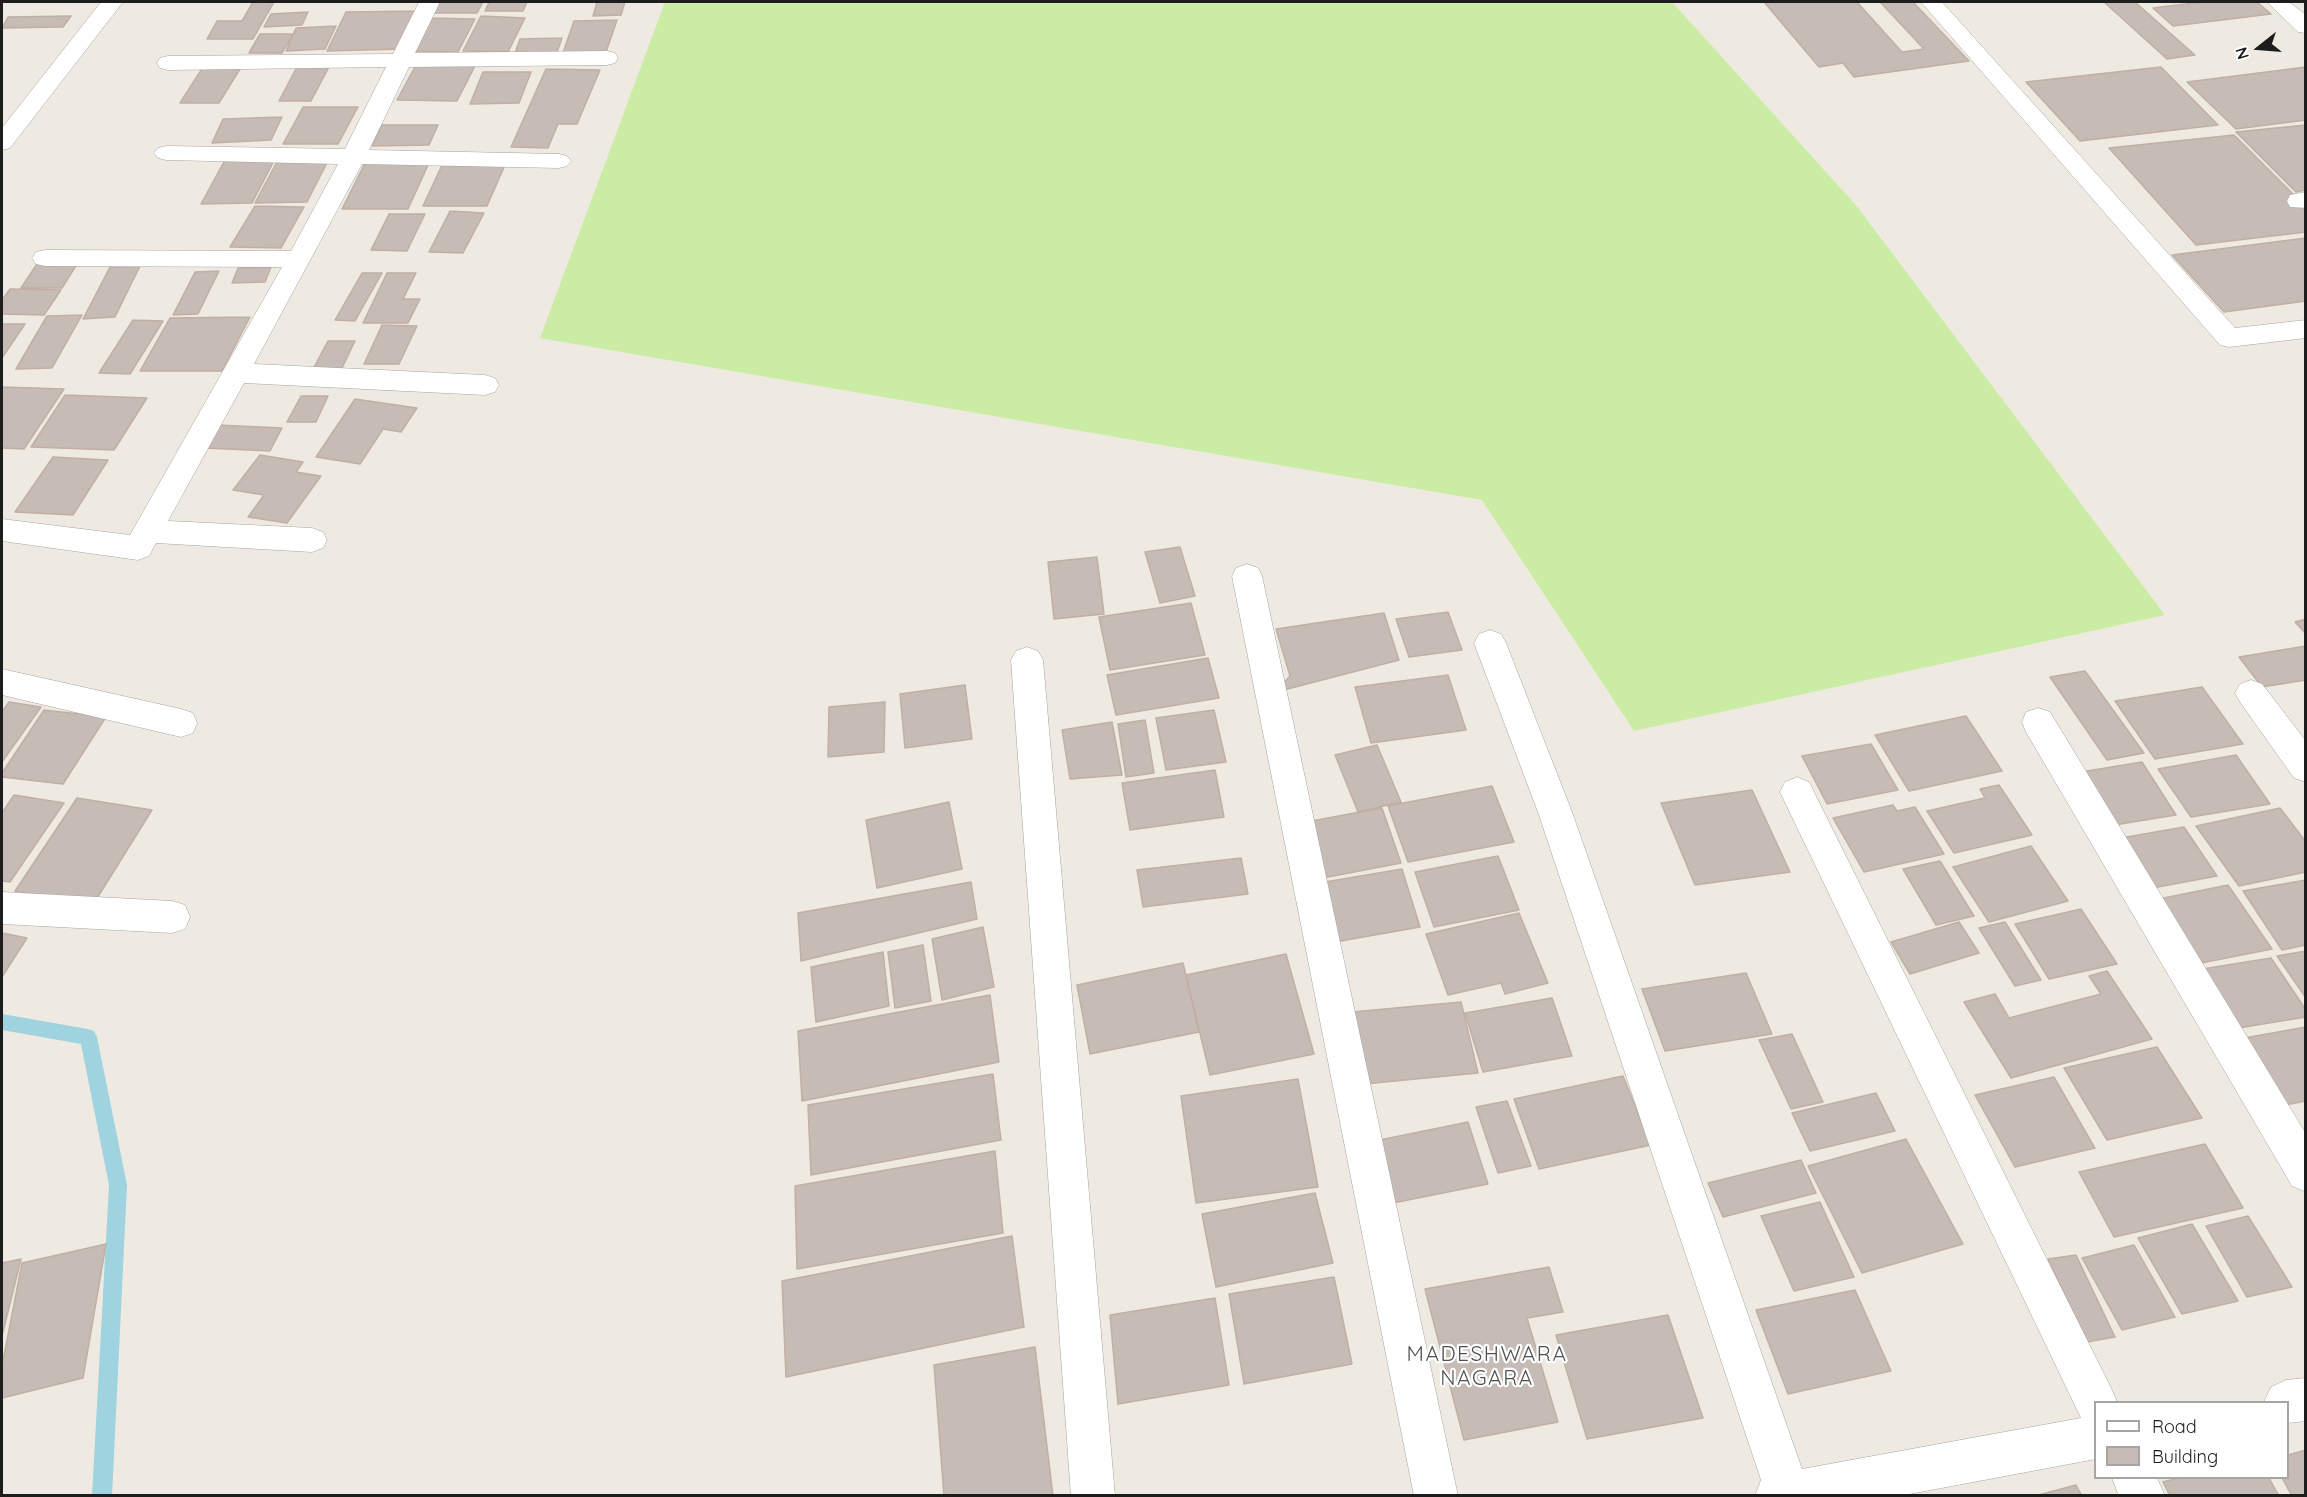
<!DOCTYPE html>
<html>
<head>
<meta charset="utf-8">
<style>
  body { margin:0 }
  #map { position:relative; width:2307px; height:1497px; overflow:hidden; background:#efeae1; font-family:Quicksand,sans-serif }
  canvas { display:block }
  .frame { position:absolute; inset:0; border:3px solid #1d1d1d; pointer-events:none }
  .legend { position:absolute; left:2094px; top:1401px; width:195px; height:78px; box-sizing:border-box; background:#fff; border:2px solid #a5a5a5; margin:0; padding:8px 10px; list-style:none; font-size:18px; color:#1d1d1d }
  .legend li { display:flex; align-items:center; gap:12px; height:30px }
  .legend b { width:30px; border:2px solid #a5a5a5 }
  .north { position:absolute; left:2229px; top:18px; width:60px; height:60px; -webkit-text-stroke:4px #fff; paint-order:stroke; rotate:253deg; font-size:16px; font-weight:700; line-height:24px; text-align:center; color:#1d1d1d }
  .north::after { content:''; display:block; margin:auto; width:21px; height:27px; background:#1d1d1d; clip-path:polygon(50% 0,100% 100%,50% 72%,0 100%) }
</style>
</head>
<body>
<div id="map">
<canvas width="2307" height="1497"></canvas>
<div class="frame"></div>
<ul class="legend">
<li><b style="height:8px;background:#fff"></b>Road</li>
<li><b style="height:16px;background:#c6bbb5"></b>Building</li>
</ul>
<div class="north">N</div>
</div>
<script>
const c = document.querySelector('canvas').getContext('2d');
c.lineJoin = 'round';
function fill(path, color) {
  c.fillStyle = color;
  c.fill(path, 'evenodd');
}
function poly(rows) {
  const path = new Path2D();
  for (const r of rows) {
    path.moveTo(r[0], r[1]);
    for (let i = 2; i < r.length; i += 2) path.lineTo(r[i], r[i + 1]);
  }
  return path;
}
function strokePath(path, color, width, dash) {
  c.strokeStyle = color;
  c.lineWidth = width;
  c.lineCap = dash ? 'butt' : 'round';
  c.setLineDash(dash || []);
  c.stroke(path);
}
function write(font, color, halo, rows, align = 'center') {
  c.font = font + ' Quicksand,sans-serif';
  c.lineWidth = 4.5;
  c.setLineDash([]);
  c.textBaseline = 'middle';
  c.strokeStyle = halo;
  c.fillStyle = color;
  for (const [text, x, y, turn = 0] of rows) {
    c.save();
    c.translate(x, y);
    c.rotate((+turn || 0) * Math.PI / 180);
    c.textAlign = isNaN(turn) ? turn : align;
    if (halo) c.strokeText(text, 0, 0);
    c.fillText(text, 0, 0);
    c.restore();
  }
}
fill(poly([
  [665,2,1672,2,1855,204,2165,615,1634,731,1482,500,540,338]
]), '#cbeca4');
fill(poly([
  [2,1014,88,1029,94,1031,97,1037,127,1185,112,1496,92,1496,109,1185,81,1044,2,1030,2,1014]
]), '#9fd3df');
const building = poly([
  [253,2,274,2,253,39,207,39,217,21,242,21,253,2],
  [438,2,483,2,477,13,432,13,438,2],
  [489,2,527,2,523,11,485,11,489,2],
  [597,2,625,2,621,15,593,16,597,2],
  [1764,2,1857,2,1902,52,1924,49,1880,2,1913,2,1969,61,1854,77,1843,63,1819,67,1764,2],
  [2104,2,2135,2,2195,55,2167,59,2104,2],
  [2202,2,2257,2,2271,14,2173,26,2153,8,2202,2],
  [419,11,402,49,327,51,346,12,419,11],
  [308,12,302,25,264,27,271,14,308,12],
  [71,16,63,27,2,28,8,17,71,16],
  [481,16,525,18,508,52,463,51,481,16],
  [430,18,475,19,458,52,412,51,430,18],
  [617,20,606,52,563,53,574,21,617,20],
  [336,26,325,49,286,51,296,28,336,26],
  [260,34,293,34,282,53,249,53,260,34],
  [562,38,557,52,515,53,520,39,562,38],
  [417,63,476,64,457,101,397,100,417,63],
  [205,64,243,64,219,103,180,103,205,64],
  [298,65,330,65,311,101,279,101,298,65],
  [2161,67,2218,125,2080,141,2026,82,2161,67],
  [2306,67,2306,120,2236,129,2187,82,2306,67],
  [546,69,600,70,577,124,558,124,548,148,511,147,546,69],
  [483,72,531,72,519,103,470,104,483,72],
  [303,107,358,107,338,144,283,144,303,107],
  [282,117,271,140,212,143,223,119,282,117],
  [382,125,438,125,429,145,372,146,382,125],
  [2306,125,2306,190,2296,192,2236,132,2306,125],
  [2234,135,2306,207,2306,232,2196,245,2109,148,2234,135],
  [276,157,252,203,201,204,226,158,276,157],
  [330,157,307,202,255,203,279,158,330,157],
  [365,163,429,163,408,209,342,209,365,163],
  [442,165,505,165,487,206,423,206,442,165],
  [255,206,304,207,281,248,230,247,255,206],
  [450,211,484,213,463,253,429,252,450,211],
  [389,214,425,214,407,251,371,250,389,214],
  [2306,238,2306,301,2224,312,2172,255,2306,238],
  [37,264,77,264,62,288,21,288,37,264],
  [140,266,115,317,83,319,110,267,140,266],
  [271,267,265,282,232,283,238,268,271,267],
  [219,271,198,314,173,315,195,272,219,271],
  [362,273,382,273,355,321,335,320,362,273],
  [387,273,416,273,403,299,420,299,408,323,363,323,387,273],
  [10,289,61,290,44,315,2,314,2,300,10,289],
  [82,315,52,368,16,369,47,316,82,315],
  [250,317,222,371,140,371,170,318,250,317],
  [133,320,163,321,130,374,99,373,133,320],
  [2,324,25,324,2,358,2,324],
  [382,325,417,326,399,364,364,364,382,325],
  [328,341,355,341,341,370,313,369,328,341],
  [2,387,64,389,24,449,2,448,2,387],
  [65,395,147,398,114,450,31,447,65,395],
  [301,396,328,396,316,422,287,422,301,396],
  [355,399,417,408,401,432,383,429,360,464,316,457,355,399],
  [217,425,282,428,270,451,204,448,217,425],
  [260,455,303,462,296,472,321,476,287,523,248,517,264,495,233,490,260,455],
  [53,457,108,460,73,515,15,512,53,457],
  [1180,547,1195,596,1160,603,1145,552,1180,547],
  [1097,557,1104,614,1054,619,1048,562,1097,557],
  [1191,603,1205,655,1110,670,1099,617,1191,603],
  [1448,612,1462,650,1409,657,1396,619,1448,612],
  [1384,613,1399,660,1276,692,1290,676,1276,629,1384,613],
  [2306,619,2306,634,2295,622,2306,619],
  [2306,646,2306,680,2262,687,2239,657,2306,646],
  [1208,658,1219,698,1116,715,1107,675,1208,658],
  [2085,671,2144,753,2107,760,2050,677,2085,671],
  [1448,675,1466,730,1371,743,1355,687,1448,675],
  [965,685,972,739,905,748,900,694,965,685],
  [2202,687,2243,744,2155,759,2115,701,2202,687],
  [9,702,41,707,2,762,2,712,9,702],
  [885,702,884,752,828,757,829,707,885,702],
  [44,710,106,717,63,784,2,777,2,773,44,710],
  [1214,710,1226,762,1166,770,1156,718,1214,710],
  [1966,716,2002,771,1909,791,1875,735,1966,716],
  [1145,720,1154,773,1126,777,1118,724,1145,720],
  [1112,722,1122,775,1070,779,1062,730,1112,722],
  [1871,744,1898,790,1827,804,1802,756,1871,744],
  [1377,745,1401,802,1358,812,1335,755,1377,745],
  [2236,755,2270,804,2191,817,2158,769,2236,755],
  [2142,762,2176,815,2108,826,2075,773,2142,762],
  [1215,770,1224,817,1130,830,1122,783,1215,770],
  [1999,785,2032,835,1954,853,1927,811,1985,798,1980,789,1999,785],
  [1492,786,1514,842,1408,862,1388,806,1492,786],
  [1752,790,1790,872,1695,885,1661,803,1752,790],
  [14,795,64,803,10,882,2,881,2,813,14,795],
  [77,798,152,810,94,903,15,891,77,798],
  [949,802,962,869,877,888,866,820,949,802],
  [1893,805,1897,811,1915,807,1944,854,1864,872,1833,818,1893,805],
  [1382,808,1401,863,1323,878,1306,822,1382,808],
  [2280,808,2306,842,2306,872,2239,886,2196,826,2280,808],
  [2184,827,2217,876,2142,890,2110,840,2184,827],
  [2031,846,2068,901,1989,922,1953,867,2031,846],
  [1498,856,1519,910,1434,927,1415,872,1498,856],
  [1241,858,1248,894,1143,907,1137,870,1241,858],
  [1940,861,1974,916,1936,925,1903,869,1940,861],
  [1402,869,1420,927,1335,942,1319,883,1402,869],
  [2306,880,2306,945,2282,950,2243,891,2306,880],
  [971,882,977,919,801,961,798,913,971,882],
  [2228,885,2272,949,2191,965,2149,901,2228,885],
  [2081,909,2117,964,2049,979,2015,924,2081,909],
  [1519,913,1548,983,1505,994,1501,983,1448,995,1426,934,1519,913],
  [1959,922,1979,953,1910,974,1891,942,1959,922],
  [2005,922,2041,980,2015,986,1979,928,2005,922],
  [983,927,994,987,942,1000,932,939,983,927],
  [2,933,27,938,2,977,2,933],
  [923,945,931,1001,895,1008,888,952,923,945],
  [2306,951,2306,998,2277,956,2306,951],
  [883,952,889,1006,816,1022,811,967,883,952],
  [1286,954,1314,1054,1210,1075,1186,975,1286,954],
  [2271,958,2306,1010,2306,1017,2226,1030,2190,971,2271,958],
  [1183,963,1199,1032,1090,1054,1077,985,1183,963],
  [2107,971,2152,1039,2011,1078,1964,1002,1995,994,2009,1018,2101,994,2089,976,2107,971],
  [1746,973,1772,1034,1665,1051,1642,989,1746,973],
  [990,995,999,1062,802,1101,798,1031,990,995],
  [1552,998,1572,1056,1483,1072,1465,1013,1552,998],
  [1461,1002,1478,1073,1364,1084,1352,1012,1461,1002],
  [2306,1027,2306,1101,2274,1107,2233,1040,2306,1027],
  [1792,1034,1823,1102,1791,1109,1759,1040,1792,1034],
  [2157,1047,2202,1118,2107,1140,2064,1068,2157,1047],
  [993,1074,1001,1140,811,1175,808,1105,993,1074],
  [1623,1076,1651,1145,1539,1169,1514,1099,1623,1076],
  [2054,1077,2095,1148,2015,1167,1975,1095,2054,1077],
  [1298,1079,1318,1187,1196,1203,1181,1096,1298,1079],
  [1876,1093,1895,1131,1810,1151,1792,1113,1876,1093],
  [1507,1101,1531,1166,1498,1173,1476,1107,1507,1101],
  [1468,1122,1488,1184,1388,1204,1370,1142,1468,1122],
  [1906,1139,1963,1244,1862,1273,1808,1166,1906,1139],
  [2205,1144,2243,1208,2114,1237,2079,1172,2205,1144],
  [995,1151,1003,1233,797,1269,795,1186,995,1151],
  [1801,1160,1816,1193,1723,1217,1708,1183,1801,1160],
  [1315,1193,1333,1263,1216,1287,1202,1214,1315,1193],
  [1820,1202,1854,1277,1794,1291,1761,1216,1820,1202],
  [2248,1216,2292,1287,2247,1297,2206,1226,2248,1216],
  [2192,1224,2238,1301,2182,1314,2138,1238,2192,1224],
  [1012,1236,1024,1327,786,1377,782,1281,1012,1236],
  [106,1244,83,1378,2,1398,2,1366,22,1263,106,1244],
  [2134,1245,2175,1317,2122,1330,2082,1258,2134,1245],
  [2076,1255,2115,1337,2087,1342,2048,1259,2076,1255],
  [21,1259,2,1336,2,1263,21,1259],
  [1549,1267,1563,1312,1527,1318,1558,1422,1464,1440,1425,1289,1549,1267],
  [1334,1277,1352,1364,1244,1384,1229,1294,1334,1277],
  [1855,1290,1891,1371,1788,1394,1756,1310,1855,1290],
  [1215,1298,1229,1385,1118,1404,1110,1315,1215,1298],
  [1668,1315,1703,1418,1587,1439,1556,1335,1668,1315],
  [1035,1347,1053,1496,944,1496,934,1365,1035,1347],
  [2306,1450,2306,1496,2292,1496,2282,1478,2288,1478,2288,1455,2306,1450],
  [2178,1478,2269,1478,2279,1496,2170,1496,2163,1482,2178,1478],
  [2076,1485,2082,1496,2035,1496,2076,1485]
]);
fill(building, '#c6bbb5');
strokePath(building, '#c1afa3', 1.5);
const minor = poly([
  [101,2,123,2,10,148,2,150,2,128,101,2],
  [419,2,440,2,415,53,607,51,615,53,618,58,615,63,607,65,409,67,369,150,559,154,567,156,571,161,567,166,559,168,362,164,254,364,485,375,495,378,499,385,495,392,485,395,244,383,168,521,312,528,323,532,327,540,323,548,312,552,156,543,149,556,138,560,2,541,2,519,130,535,282,267,45,266,36,264,32,258,36,252,45,250,291,251,338,164,166,160,158,158,154,153,158,148,166,146,345,149,386,67,168,70,160,68,157,63,160,58,168,56,393,54,419,2],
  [1921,2,1942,2,2235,328,2306,320,2306,338,2229,347,2220,345,1921,2],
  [2267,2,2289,2,2306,15,2306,33,2298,32,2267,2],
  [2306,192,2306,208,2290,207,2287,201,2290,195,2306,192],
  [1247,564,1258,568,1262,576,1458,1496,1414,1496,1232,576,1236,568,1247,564],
  [1490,630,1501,634,1506,643,1572,812,1802,1469,2081,1418,1780,792,1785,782,1797,777,1809,782,2111,1388,2117,1402,2096,1402,2096,1459,1899,1496,1755,1496,1761,1480,1538,812,1474,643,1479,634,1490,630],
  [1027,647,1038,651,1043,660,1115,1496,1071,1496,1011,660,1016,651,1027,647],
  [2,669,181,709,193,713,197,723,193,733,181,737,2,695,2,669],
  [2251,680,2262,684,2306,741,2306,782,2294,778,2240,702,2235,693,2240,684,2251,680],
  [2038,708,2050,712,2306,1134,2306,1192,2292,1186,2026,732,2022,722,2026,712,2038,708],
  [2,892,172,901,185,905,190,917,185,929,172,933,2,924,2,892],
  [2306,1378,2306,1421,2288,1423,2288,1402,2264,1402,2271,1387,2286,1380,2306,1378],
  [2112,1478,2157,1478,2165,1496,2119,1496,2112,1478]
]);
strokePath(minor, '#a4a4a4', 1);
fill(minor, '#fff');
c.letterSpacing = '1.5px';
write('21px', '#505050', '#fff', [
  ["MADESHWARA",1487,1355],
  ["NAGARA",1487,1379]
]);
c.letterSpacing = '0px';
</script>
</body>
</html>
